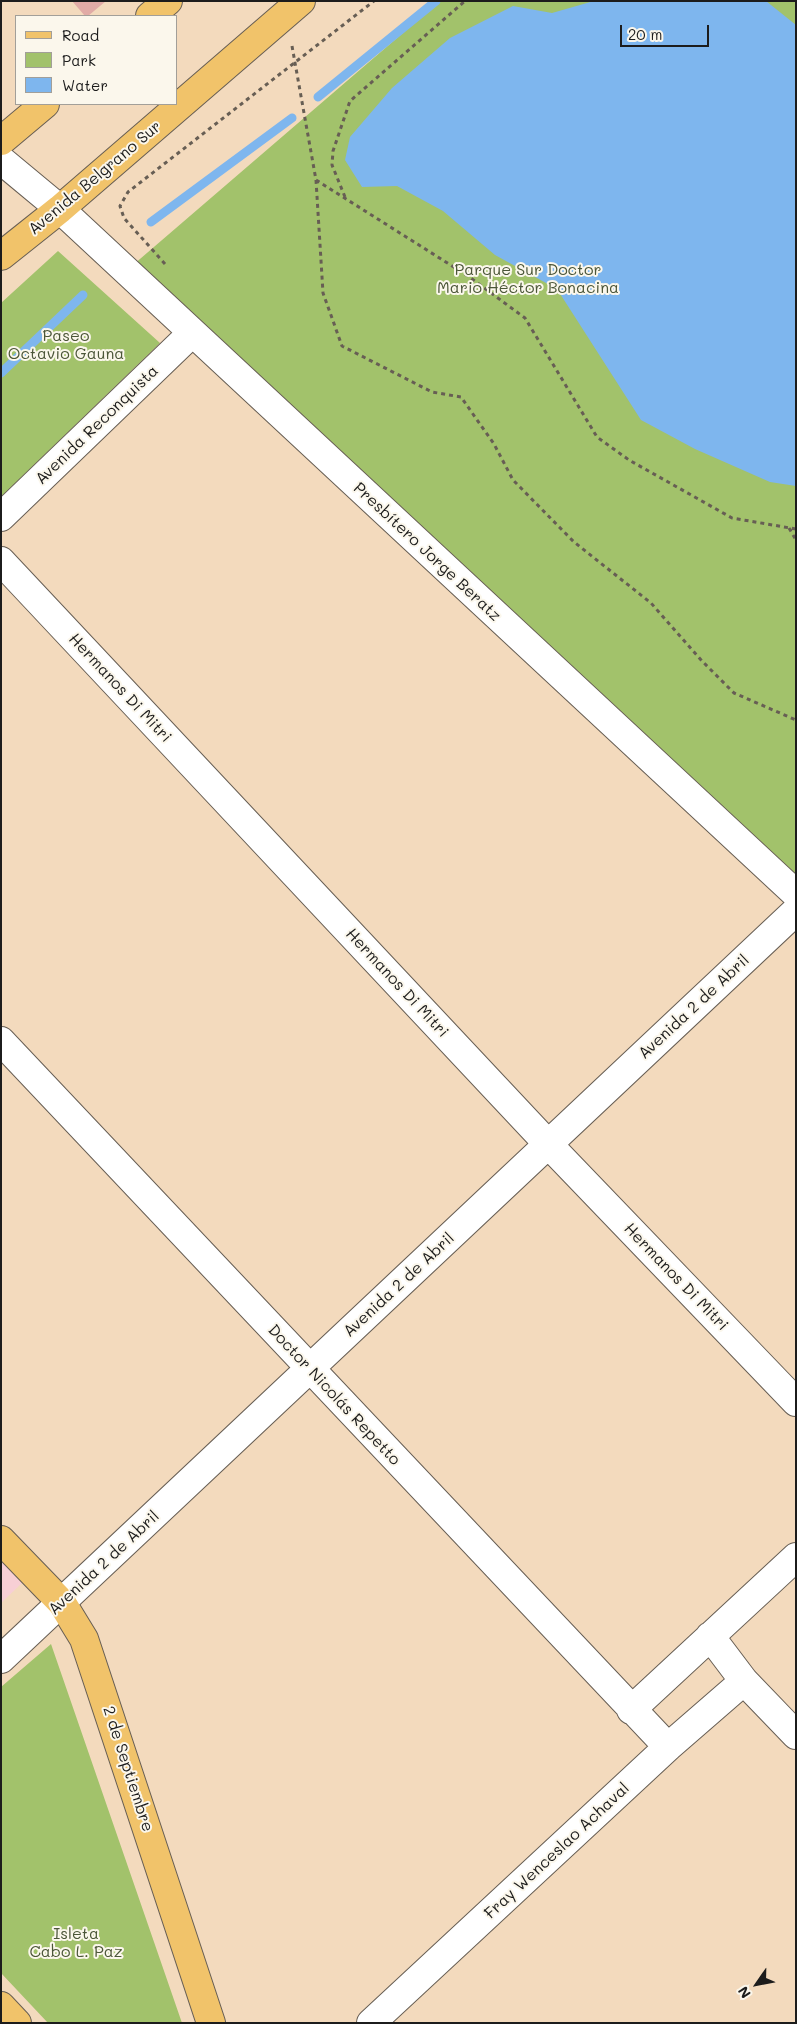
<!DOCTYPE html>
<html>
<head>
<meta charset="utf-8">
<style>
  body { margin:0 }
  #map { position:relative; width:797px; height:2024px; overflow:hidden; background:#f3dabd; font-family:Mali,sans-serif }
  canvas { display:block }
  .frame { position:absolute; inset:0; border:2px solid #1c1c1c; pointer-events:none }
  .legend { position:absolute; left:15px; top:15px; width:162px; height:90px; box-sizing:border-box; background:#fbf7ec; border:1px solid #a29f99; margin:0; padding:6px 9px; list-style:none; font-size:15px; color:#1c1c1c }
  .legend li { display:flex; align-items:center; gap:10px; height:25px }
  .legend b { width:25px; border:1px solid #a29f99 }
  .north { position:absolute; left:732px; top:1959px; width:50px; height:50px; -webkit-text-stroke:4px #fbf7ec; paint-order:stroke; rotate:237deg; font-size:14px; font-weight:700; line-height:20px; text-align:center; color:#1c1c1c }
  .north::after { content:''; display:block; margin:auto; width:18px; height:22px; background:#1c1c1c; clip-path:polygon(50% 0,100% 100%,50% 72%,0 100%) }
  .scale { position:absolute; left:620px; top:25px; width:89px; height:22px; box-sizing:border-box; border:2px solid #1c1c1c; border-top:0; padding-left:6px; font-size:15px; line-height:18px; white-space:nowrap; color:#1c1c1c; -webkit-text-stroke:4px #fbf7ec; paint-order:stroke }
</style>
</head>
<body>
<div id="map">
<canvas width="797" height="2024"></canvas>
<div class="frame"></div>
<ul class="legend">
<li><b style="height:6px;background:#f1c36a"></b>Road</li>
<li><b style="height:14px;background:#a2c26b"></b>Park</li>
<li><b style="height:14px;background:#7eb6ee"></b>Water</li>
</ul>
<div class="north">N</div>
<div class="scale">20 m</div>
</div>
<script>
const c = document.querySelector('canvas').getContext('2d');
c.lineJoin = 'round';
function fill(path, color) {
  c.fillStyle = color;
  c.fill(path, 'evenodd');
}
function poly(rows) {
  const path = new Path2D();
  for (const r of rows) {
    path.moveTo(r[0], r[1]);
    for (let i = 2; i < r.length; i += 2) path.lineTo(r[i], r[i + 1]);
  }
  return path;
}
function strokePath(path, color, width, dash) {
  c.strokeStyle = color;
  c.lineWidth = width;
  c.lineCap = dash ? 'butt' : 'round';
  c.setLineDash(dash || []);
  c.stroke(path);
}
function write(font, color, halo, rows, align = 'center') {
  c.font = font + ' Mali,sans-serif';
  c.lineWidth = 4;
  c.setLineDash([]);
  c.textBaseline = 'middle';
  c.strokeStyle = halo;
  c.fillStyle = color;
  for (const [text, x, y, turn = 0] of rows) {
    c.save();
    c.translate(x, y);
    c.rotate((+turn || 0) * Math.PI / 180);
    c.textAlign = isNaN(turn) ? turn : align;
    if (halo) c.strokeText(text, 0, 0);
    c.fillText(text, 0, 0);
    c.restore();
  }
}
fill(poly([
  [1,1561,22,1583,1,1603]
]), '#f7cfd5');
fill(poly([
  [440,1,796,1,796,894,126,271],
  [58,251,160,343,1,497,1,303],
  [51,1644,182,2023,48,2023,1,1973,1,1687]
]), '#a2c26b');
fill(poly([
  [594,1,766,1,796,25,796,486,770,482,695,449,641,420,557,289,495,255,443,211,397,186,362,187,345,160,350,137,392,88,450,38,513,6,552,13]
]), '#7eb6ee');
strokePath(poly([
  [318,97,436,1],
  [151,222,292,118],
  [1,373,83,295]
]), '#7eb6ee', 9);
fill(poly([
  [72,1,106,1,88,16,85,16]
]), '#e1aba6');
const minor = poly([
  [1,160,60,209,796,894],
  [1,517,192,333],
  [1,561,549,1145,796,1402],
  [1,1041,668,1747],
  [710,1636,744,1681,796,1735],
  [1,1659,796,911],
  [631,1710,796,1557],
  [371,2023,668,1747,744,1681]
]);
const major = poly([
  [1,1540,62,1603,84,1639,211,2023],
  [1,2006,17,2023]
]);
const highway = poly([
  [150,16,168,1],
  [1,141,45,104],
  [1,256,60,209,301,1]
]);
strokePath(minor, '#675e54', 30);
strokePath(major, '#675e54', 30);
strokePath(highway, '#675e54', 30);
strokePath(poly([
  [292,46,316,180,323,293,342,346,432,392,461,397,494,444,513,480,574,542,651,603,702,661,734,693,796,720],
  [316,180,468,276,525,318,597,437,629,460,732,518,796,529],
  [345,197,332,165,333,151,350,101,465,1],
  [165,264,124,218,120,206,128,192,374,1],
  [789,528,796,540]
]), '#675e54', 3, [4, 4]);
strokePath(minor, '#fff', 28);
strokePath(major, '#f1c36a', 28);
strokePath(highway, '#f1c36a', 28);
write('16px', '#1c1c1c', '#fbf7ec', [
  ["Avenida Belgrano Sur",95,178,-40],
  ["Avenida Reconquista",97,425,-44],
  ["Presbítero Jorge Beratz",427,552,43],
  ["Hermanos Di Mitri",120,688,47],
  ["Hermanos Di Mitri",397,983,47],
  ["Avenida 2 de Abril",694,1007,-43],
  ["Hermanos Di Mitri",676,1277,46],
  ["Avenida 2 de Abril",399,1285,-43],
  ["Doctor Nicolás Repetto",334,1395,47],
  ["Avenida 2 de Abril",104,1563,-43],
  ["2 de Septiembre",128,1769,72],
  ["Fray Wenceslao Achaval",557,1851,-43]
]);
write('16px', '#4b5638', '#fbf7ec', [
  ["Parque Sur Doctor",528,270],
  ["Mario Héctor Bonacina",528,288],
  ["Paseo",66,336],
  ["Octavio Gauna",66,354],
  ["Isleta",76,1934],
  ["Cabo L. Paz",76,1952]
]);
</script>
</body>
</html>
